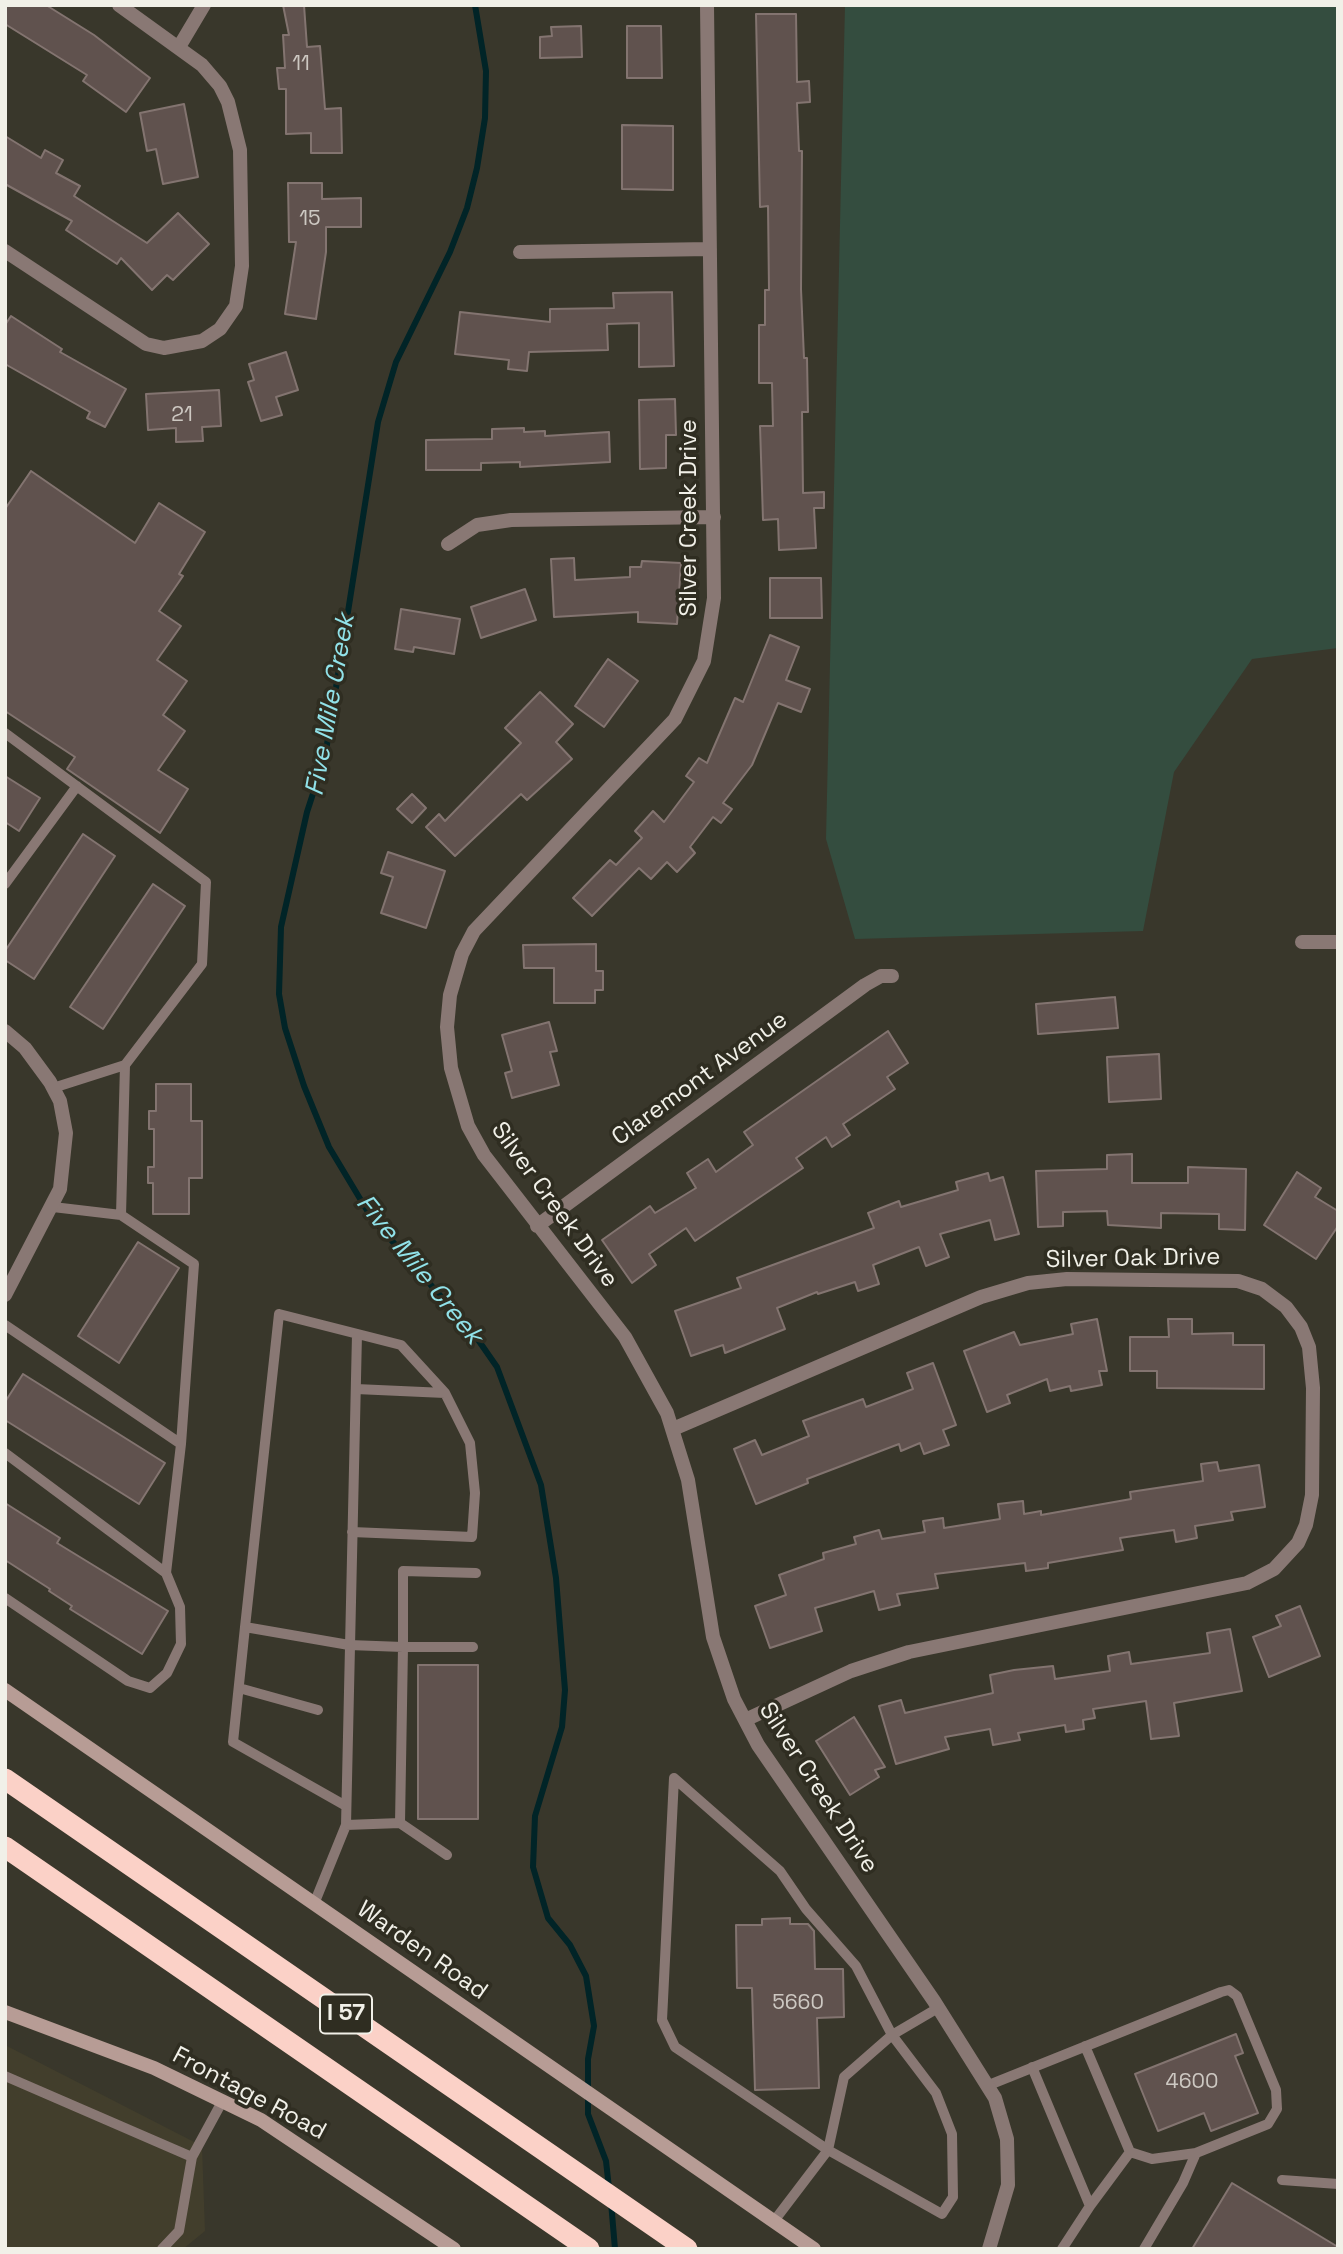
<!DOCTYPE html>
<html>
<head>
<meta charset="utf-8">
<style>
  body { margin:0 }
  #map { position:relative; width:1343px; height:2254px; overflow:hidden; background:#39372b; font-family:"Space Grotesk",sans-serif }
  canvas { display:block }
  .frame { position:absolute; inset:0; border:7px solid #f1f0e8; pointer-events:none }
</style>
</head>
<body>
<div id="map">
<canvas width="1343" height="2254"></canvas>
<div class="frame"></div>
</div>
<script>
const c = document.querySelector('canvas').getContext('2d');
c.lineJoin = 'round';
function fill(path, color) {
  c.fillStyle = color;
  c.fill(path, 'evenodd');
}
function poly(rows) {
  const path = new Path2D();
  for (const r of rows) {
    path.moveTo(r[0], r[1]);
    for (let i = 2; i < r.length; i += 2) path.lineTo(r[i], r[i + 1]);
  }
  return path;
}
function strokePath(path, color, width, dash) {
  c.strokeStyle = color;
  c.lineWidth = width;
  c.lineCap = dash ? 'butt' : 'round';
  c.setLineDash(dash || []);
  c.stroke(path);
}
function write(font, color, halo, rows, align = 'center') {
  c.font = font + ' "Space Grotesk",sans-serif';
  c.lineWidth = 7;
  c.setLineDash([]);
  c.textBaseline = 'middle';
  c.strokeStyle = halo;
  c.fillStyle = color;
  for (const [text, x, y, turn = 0] of rows) {
    c.save();
    c.translate(x, y);
    c.rotate((+turn || 0) * Math.PI / 180);
    c.textAlign = isNaN(turn) ? turn : align;
    if (halo) c.strokeText(text, 0, 0);
    c.fillText(text, 0, 0);
    c.restore();
  }
}
fill(poly([
  [5,2045,202,2146,205,2231,183,2249,5,2249]
]), '#423e2c');
fill(poly([
  [845,5,1338,5,1338,648,1252,659,1174,772,1143,931,855,939,826,839]
]), '#344d3f');
strokePath(poly([
  [475,5,486,71,485,118,477,168,467,208,450,252,396,362,378,422,325,757,307,812,281,927,279,994,285,1028,304,1086,329,1147,371,1217,474,1334,497,1367,541,1485,556,1578,565,1690,562,1727,535,1816,533,1867,548,1918,570,1945,586,1976,594,2026,588,2059,588,2114,606,2161,609,2188],
  [611,2202,615,2249]
]), '#012427', 6);
const building = poly([
  [5,5,46,5,94,35,150,78,126,112,83,81,87,75,5,24,5,5],
  [283,5,304,5,307,47,320,46,325,109,341,108,342,153,311,153,311,133,286,134,286,89,279,89,277,68,285,68,283,35,289,35,283,5],
  [756,14,796,14,797,82,809,81,810,102,797,103,799,151,802,151,801,289,804,358,807,358,808,412,802,412,803,493,824,492,824,508,814,508,816,548,779,550,778,519,763,520,760,426,773,426,772,383,759,383,759,325,765,325,765,290,769,290,768,206,760,207,756,14],
  [581,26,582,57,540,58,540,37,552,36,551,27,581,26],
  [627,26,661,26,662,78,627,78,627,26],
  [184,104,198,177,163,184,156,149,147,151,140,113,184,104],
  [622,125,673,126,673,190,622,189,622,125],
  [5,136,41,158,45,150,63,160,56,173,80,186,74,196,147,243,178,213,209,244,173,280,167,275,152,290,121,258,117,264,66,230,72,221,5,184,5,136],
  [288,183,322,183,322,199,361,198,361,227,326,227,326,252,316,319,285,314,296,242,289,242,288,183],
  [672,292,674,366,639,367,639,323,607,324,608,350,529,352,527,371,508,369,509,360,455,354,460,312,550,322,550,309,614,308,613,293,672,292],
  [11,316,62,349,60,352,126,389,105,427,87,418,90,412,5,364,5,325,11,316],
  [286,352,298,390,276,397,282,415,261,421,248,382,254,380,249,364,286,352],
  [219,390,221,426,202,427,203,441,176,442,176,428,148,430,146,394,219,390],
  [675,399,676,435,666,435,666,468,640,469,639,400,675,399],
  [524,428,524,432,545,431,545,436,609,432,610,462,520,467,520,462,481,463,481,470,426,470,426,440,492,439,492,429,524,428],
  [31,471,135,543,159,503,205,532,179,574,183,576,159,611,181,626,157,660,187,681,163,715,185,731,158,770,188,789,160,833,67,769,75,757,5,711,5,509,31,471],
  [574,558,575,580,630,577,630,567,641,567,642,561,681,563,677,624,638,622,638,612,554,617,551,559,574,558],
  [770,578,821,578,822,618,770,618,770,578],
  [525,589,536,620,481,638,471,607,525,589],
  [401,609,460,619,454,654,414,647,413,652,395,649,401,609],
  [770,635,799,647,786,680,810,689,801,712,778,703,752,765,723,803,732,809,721,823,713,817,690,847,695,853,677,872,667,862,651,879,639,868,592,916,573,898,610,860,616,865,642,838,635,831,653,811,664,822,694,782,686,776,699,758,707,763,735,698,743,702,770,635],
  [608,659,638,681,604,727,575,706,608,659],
  [540,692,573,724,556,742,572,759,527,800,521,794,455,856,426,827,439,814,445,821,521,743,505,728,540,692],
  [5,776,40,798,19,831,5,822,5,776],
  [412,794,426,808,412,823,397,809,412,794],
  [83,834,115,856,34,979,5,960,5,951,83,834],
  [388,852,445,871,426,928,381,913,393,877,381,873,388,852],
  [153,884,185,906,103,1029,70,1007,153,884],
  [596,944,596,971,603,971,603,990,595,990,595,1003,554,1003,554,968,524,968,523,945,596,944],
  [1115,997,1118,1028,1038,1034,1036,1004,1115,997],
  [549,1022,557,1051,550,1052,559,1085,512,1098,505,1073,512,1071,502,1035,549,1022],
  [888,1031,908,1063,887,1077,895,1089,843,1124,850,1135,832,1147,826,1137,796,1158,803,1168,695,1241,686,1228,649,1254,656,1265,632,1283,602,1240,650,1206,655,1213,696,1188,687,1173,708,1159,716,1172,753,1145,744,1132,888,1031],
  [1159,1054,1161,1099,1109,1102,1107,1057,1159,1054],
  [156,1084,191,1084,191,1121,202,1121,202,1178,189,1178,189,1214,153,1214,153,1183,148,1183,148,1167,154,1167,154,1129,149,1129,149,1111,156,1111,156,1084],
  [1132,1154,1132,1183,1188,1183,1188,1167,1246,1169,1245,1230,1219,1229,1219,1214,1161,1213,1161,1228,1108,1225,1107,1211,1063,1212,1063,1226,1038,1227,1036,1171,1107,1169,1107,1155,1132,1154],
  [1297,1172,1321,1188,1315,1197,1338,1211,1338,1226,1316,1259,1264,1225,1297,1172],
  [988,1173,990,1181,1003,1177,1019,1234,995,1240,990,1220,940,1234,949,1257,926,1266,919,1247,873,1265,879,1284,858,1291,855,1282,818,1294,817,1292,777,1308,785,1329,725,1353,723,1345,691,1356,675,1311,741,1288,737,1278,874,1228,868,1213,899,1201,901,1207,958,1190,956,1182,988,1173],
  [138,1242,179,1268,119,1363,78,1336,138,1242],
  [1097,1319,1107,1371,1099,1371,1102,1385,1071,1391,1070,1386,1050,1391,1047,1379,1007,1395,1010,1403,987,1412,964,1351,1014,1332,1020,1345,1073,1334,1071,1324,1097,1319],
  [1168,1319,1192,1319,1192,1334,1233,1333,1233,1345,1264,1345,1264,1389,1157,1388,1157,1371,1130,1371,1130,1337,1169,1337,1168,1319],
  [933,1363,956,1425,943,1430,949,1445,924,1454,920,1443,901,1451,899,1444,807,1479,808,1483,756,1504,734,1449,755,1440,762,1455,809,1436,803,1421,863,1399,866,1407,913,1389,907,1373,933,1363],
  [23,1374,165,1463,139,1504,5,1420,5,1402,23,1374],
  [1217,1462,1219,1471,1259,1465,1265,1507,1231,1512,1233,1520,1195,1526,1197,1538,1176,1542,1174,1530,1120,1538,1123,1550,1048,1563,1048,1568,1026,1571,1025,1563,935,1574,938,1588,897,1594,900,1605,879,1610,874,1591,815,1608,822,1631,770,1648,755,1606,786,1595,779,1575,824,1559,823,1553,856,1544,854,1537,879,1530,882,1539,925,1532,923,1521,943,1518,944,1528,1000,1519,998,1504,1023,1501,1024,1514,1041,1511,1041,1515,1131,1499,1130,1492,1203,1481,1201,1464,1217,1462],
  [5,1503,60,1538,57,1543,168,1611,142,1654,70,1609,72,1606,49,1591,50,1589,5,1560,5,1503],
  [1300,1606,1320,1656,1269,1677,1253,1637,1281,1626,1276,1616,1300,1606],
  [1230,1629,1242,1691,1174,1703,1179,1736,1151,1739,1146,1701,1093,1709,1095,1718,1083,1720,1084,1729,1066,1732,1065,1725,1018,1733,1020,1740,993,1745,990,1729,945,1737,949,1749,896,1764,879,1706,901,1700,905,1713,993,1693,990,1675,1014,1670,1053,1666,1055,1679,1110,1671,1108,1656,1129,1652,1131,1664,1210,1653,1207,1633,1230,1629],
  [418,1665,478,1665,478,1819,418,1819,418,1665],
  [854,1717,885,1767,875,1770,879,1777,850,1795,816,1741,854,1717],
  [790,1918,790,1924,808,1924,814,1931,815,1969,843,1969,844,2017,817,2018,819,2088,755,2090,752,1988,737,1988,736,1925,762,1925,762,1919,790,1918],
  [1236,2034,1243,2053,1235,2056,1258,2113,1211,2131,1204,2113,1158,2131,1135,2074,1236,2034],
  [1232,2183,1338,2247,1338,2249,1192,2249,1232,2183]
]);
fill(building, '#60524e');
strokePath(building, '#837470', 2);
strokePath(poly([
  [5,733,206,882,202,964,125,1065],
  [5,884,77,786],
  [53,1088,125,1065,121,1215],
  [53,1207,121,1215,194,1264,181,1444],
  [5,1325,181,1444,166,1573],
  [5,1453,166,1573,180,1607,181,1644,167,1673,150,1688,128,1681,5,1598],
  [352,1532,472,1537,475,1493,470,1443,445,1393,356,1389],
  [245,1627,279,1314,401,1345,445,1393],
  [473,1647,403,1647,403,1571,476,1573],
  [239,1688,318,1710],
  [400,1823,447,1855],
  [346,1825,400,1823,403,1647,349,1645,245,1627,233,1742,346,1806],
  [314,1904,346,1825,357,1334],
  [892,2035,936,2093,952,2134,953,2197,942,2214,828,2150,844,2077,892,2035],
  [1085,2046,1130,2152,1152,2159,1196,2153],
  [1032,2067,1090,2206,1062,2249],
  [5,2076,192,2157,223,2100],
  [989,2085,1221,1992,1229,1990,1237,1996,1276,2090,1277,2109,1268,2124,1196,2153,1183,2183,1144,2249],
  [1282,2180,1338,2184],
  [1090,2206,1130,2152],
  [774,2221,828,2150,675,2047,662,2020,674,1778,780,1871,806,1909,856,1966,892,2035,938,2008],
  [162,2249,179,2231,192,2157]
]), '#897874', 10);
strokePath(poly([
  [707,5,714,598,704,661,675,719,474,931,462,954,450,995,447,1027,451,1068,468,1126,484,1155,625,1337,667,1413,688,1480,713,1637,734,1699,758,1745,934,2001,995,2098,1007,2139,1008,2185,989,2249],
  [179,47,204,5],
  [5,251,146,344,164,348,202,341,220,329,236,306,242,266,240,150,228,102,220,86,202,65,119,5],
  [520,252,710,249],
  [448,544,477,525,511,520,714,517],
  [1302,942,1338,942],
  [5,1031,25,1048,50,1082,60,1101,66,1133,60,1189,5,1295],
  [537,1226,865,985,881,976,892,976],
  [673,1429,981,1297,1028,1283,1067,1279,1238,1281,1262,1289,1286,1307,1301,1327,1309,1347,1313,1388,1312,1495,1306,1525,1298,1543,1274,1569,1247,1583,909,1652,851,1671,745,1720]
]), '#897874', 14);
strokePath(poly([
  [5,1690,814,2249],
  [5,2012,154,2068,261,2120,454,2249]
]), '#b79c95', 14);
strokePath(poly([
  [5,1779,687,2249],
  [5,1847,589,2249]
]), '#fbd1c7', 21);
write('21px', '#cdc8c2', null, [
  ["11",301,64],
  ["15",310,219],
  ["21",182,415],
  ["5660",798,2003],
  ["4600",1192,2082]
]);
for (const [x, y, w] of [
  [346,2014,52]
]) {
  const box = new Path2D();
  box.roundRect(x - w / 2, y - 19.5, w, 39, 5);
  c.fillStyle = '#2f2d21';
  c.fill(box);
  strokePath(box, '#f1f0e8', 2);
}
write('bold 23px', '#f1f0e8', null, [
  ["I 57",346,2014]
]);
write('24px', '#f1f0e8', '#2f2d21', [
  ["Silver Creek Drive",689,518,-90],
  ["Claremont Avenue",700,1079,-36],
  ["Silver Creek Drive",554,1205,54],
  ["Silver Oak Drive",1133,1259,-1],
  ["Silver Creek Drive",818,1788,57],
  ["Warden Road",422,1951,35],
  ["Frontage Road",249,2094,28]
]);
write('italic 26px', '#91e2e9', '#2f2d21', [
  ["Five Mile Creek",331,705,-80],
  ["Five Mile Creek",419,1270,51]
]);
</script>
</body>
</html>
